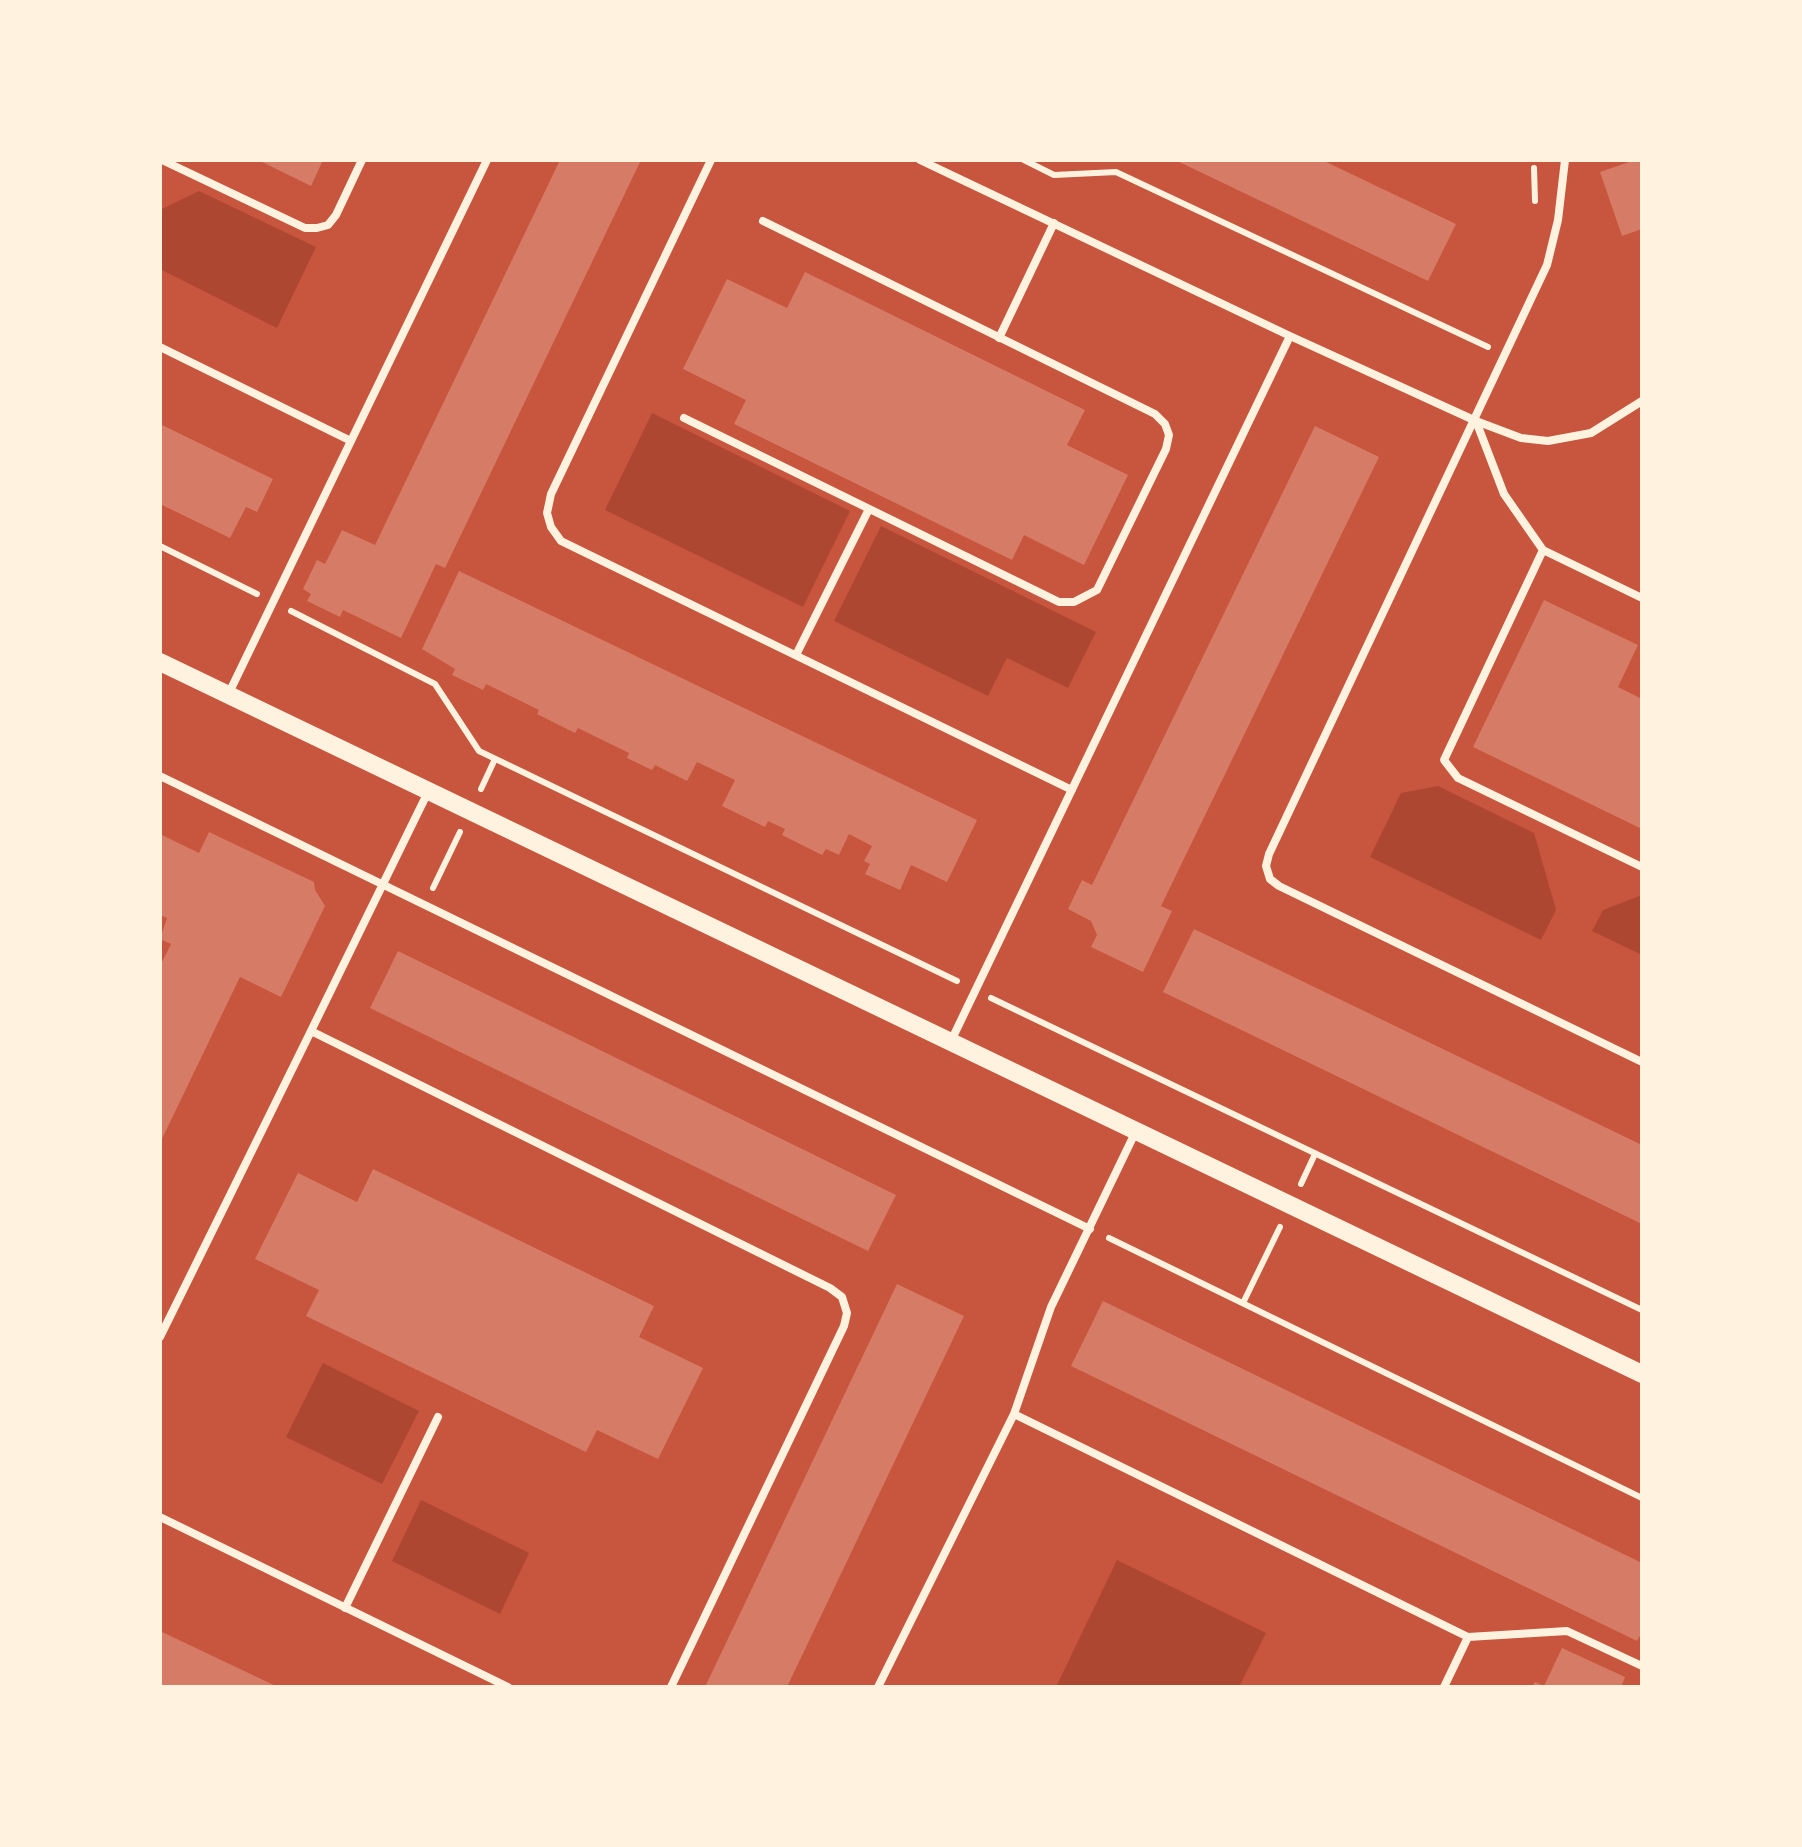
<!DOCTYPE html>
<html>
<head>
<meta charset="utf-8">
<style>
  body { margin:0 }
  #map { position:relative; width:1802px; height:1847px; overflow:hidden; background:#c8553d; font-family:Lora,serif }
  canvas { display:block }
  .frame { position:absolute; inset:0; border:162px solid #fff3e0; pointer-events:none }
</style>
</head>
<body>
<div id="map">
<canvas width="1802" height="1847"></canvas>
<div class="frame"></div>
</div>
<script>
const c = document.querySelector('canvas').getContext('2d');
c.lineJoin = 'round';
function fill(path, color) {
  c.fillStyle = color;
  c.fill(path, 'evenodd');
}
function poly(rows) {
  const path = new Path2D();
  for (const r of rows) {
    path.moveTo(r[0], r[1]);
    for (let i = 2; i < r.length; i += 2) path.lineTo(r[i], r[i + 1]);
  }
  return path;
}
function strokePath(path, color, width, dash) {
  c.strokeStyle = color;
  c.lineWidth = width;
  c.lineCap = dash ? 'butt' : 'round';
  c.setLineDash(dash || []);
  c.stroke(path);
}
fill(poly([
  [199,191,316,247,277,328,160,269,160,210],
  [652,413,850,511,803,607,605,510],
  [881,526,1096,632,1068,688,1007,658,988,696,834,621],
  [1438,786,1534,833,1556,910,1541,940,1370,857,1401,793],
  [1642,895,1642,955,1592,931,1603,910],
  [323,1363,419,1411,382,1484,286,1437],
  [421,1500,529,1553,500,1614,392,1561],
  [1117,1560,1266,1633,1239,1687,1056,1687]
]), '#ae4732');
fill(poly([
  [258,160,323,160,311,186],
  [560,160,641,160,445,568,436,564,401,638,343,610,340,617,307,601,311,594,303,589,317,560,325,564,342,530,375,545],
  [1175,160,1322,160,1456,224,1428,281],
  [1635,160,1642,160,1642,229,1622,236,1600,172],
  [805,272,1085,410,1067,445,1128,475,1084,565,1024,535,1012,560,734,424,746,400,683,369,727,279,787,308],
  [160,424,273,479,257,512,246,507,230,538,160,504],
  [1315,426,1379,457,1161,906,1172,911,1143,972,1091,947,1097,935,1091,921,1068,909,1082,880,1092,885],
  [459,571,977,820,947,882,911,865,900,890,865,874,870,864,864,861,872,846,849,834,839,855,826,849,822,855,782,835,785,829,768,821,765,827,722,806,735,780,697,762,687,781,655,765,652,770,627,758,629,753,578,728,575,733,537,714,539,710,486,684,483,690,452,675,455,669,422,649],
  [1544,600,1638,645,1618,687,1642,699,1642,829,1473,747],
  [209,832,314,882,315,890,325,906,281,997,240,977,160,1143,160,966,171,944,160,939,167,918,160,915,160,834,199,853],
  [1194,929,1642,1145,1642,1224,1163,992],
  [398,951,896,1195,868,1251,370,1008],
  [373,1169,654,1306,639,1337,703,1368,658,1459,597,1430,586,1452,306,1316,319,1290,255,1259,298,1173,357,1202],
  [897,1284,964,1316,787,1687,705,1687],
  [1103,1301,1642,1563,1642,1632,1637,1641,1071,1366],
  [160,1631,278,1687,160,1687],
  [1562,1648,1625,1677,1621,1687,1532,1687,1535,1682,1544,1686]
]), '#d67c66');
strokePath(poly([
  [1024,160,1054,175,1116,172,1488,347],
  [1534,168,1535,201],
  [160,546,257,594],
  [291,611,435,684,479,751,957,981],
  [481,789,495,759],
  [433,888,460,832],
  [991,998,1642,1310],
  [1301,1184,1315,1154],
  [1109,1238,1642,1498],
  [1243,1303,1280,1227]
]), '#fff3e0', 6);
strokePath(poly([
  [162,160,305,228,317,228,328,225,336,215,362,160],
  [711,160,551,494,547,513,551,527,561,541,1072,790],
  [920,160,1290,336,1476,421,1521,438,1548,441,1591,433,1642,401],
  [1565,160,1558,220,1547,265,1269,854,1266,866,1270,879,1279,886,1642,1062],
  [999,338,1054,223],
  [160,347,351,441],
  [684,418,1059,602,1074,602,1097,590,1166,449,1169,435,1165,424,1155,414,763,221],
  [1476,421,1504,494,1543,550],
  [1642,598,1543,550,1444,760,1458,778,1642,867],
  [796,655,869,509],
  [228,695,487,160],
  [160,776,1090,1229],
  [311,1031,428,792],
  [952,1039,1290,336],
  [160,1337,311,1031,830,1288,842,1297,847,1313,844,1326,671,1687],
  [1014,1414,1468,1637,1444,1687],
  [160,1517,508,1687],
  [345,1608,438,1417],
  [1468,1637,1567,1631,1642,1666],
  [878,1687,1014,1414,1051,1307,1135,1133]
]), '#fff3e0', 8);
strokePath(poly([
  [160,662,1642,1374]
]), '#fff3e0', 18);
</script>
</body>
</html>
